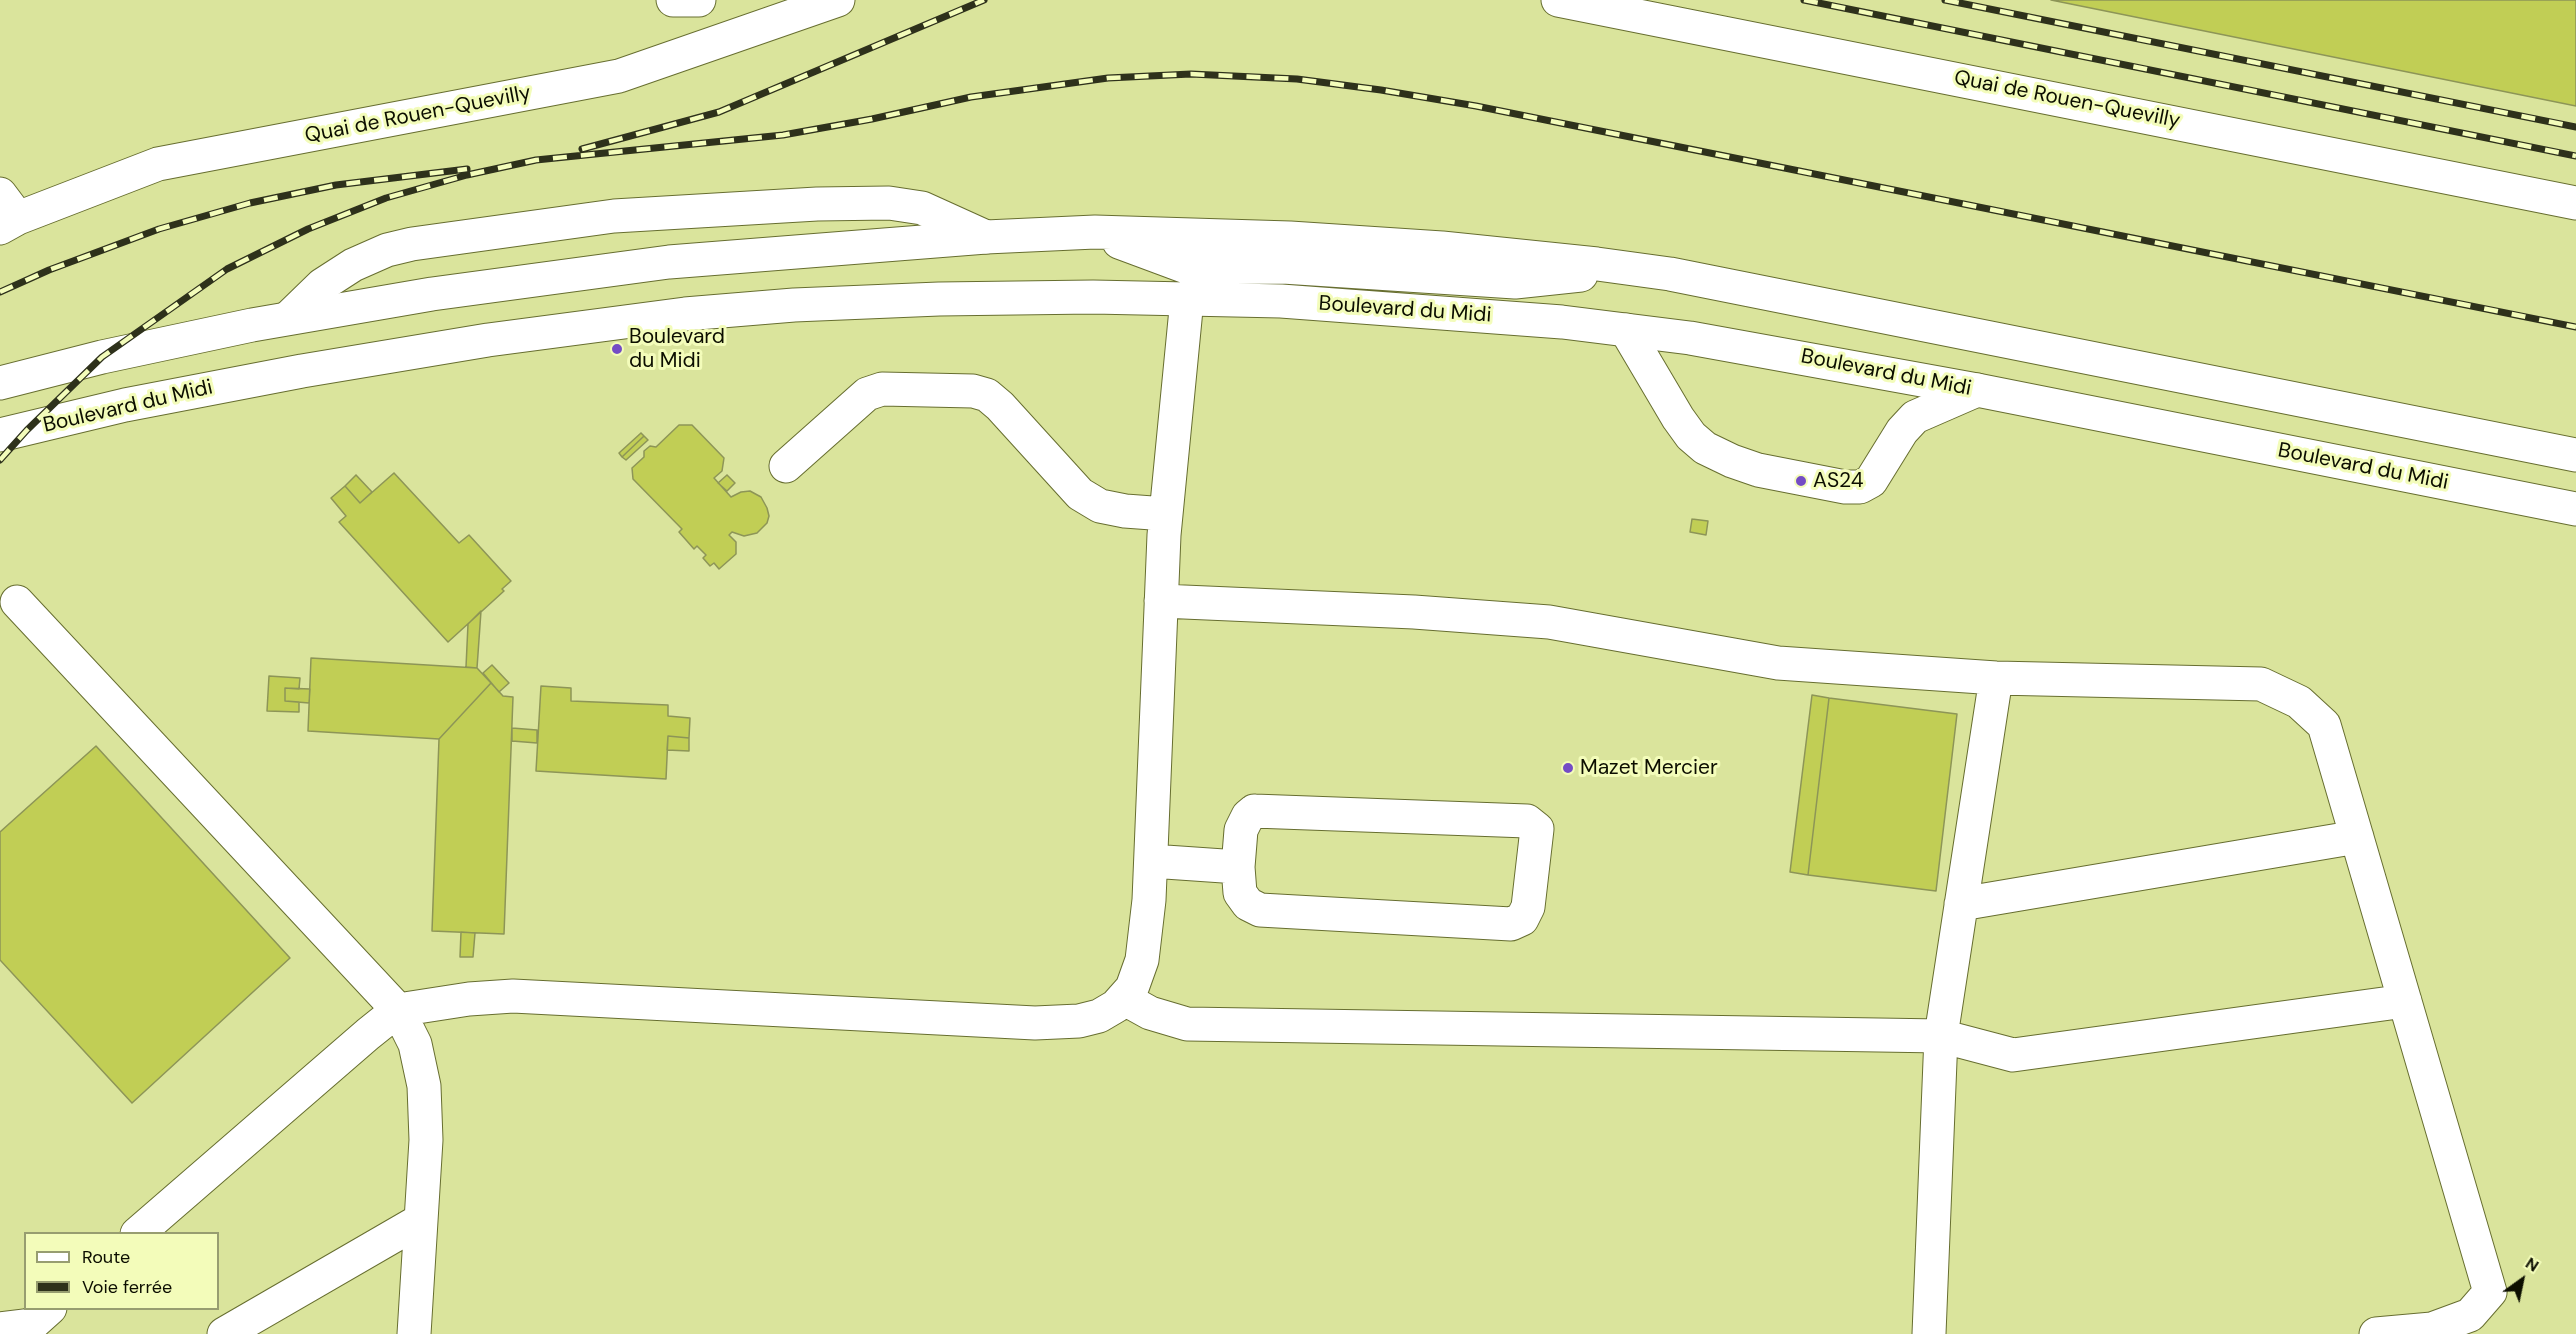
<!DOCTYPE html>
<html>
<head>
<meta charset="utf-8">
<style>
  body { margin:0 }
  #map { position:relative; width:2576px; height:1334px; overflow:hidden; background:#e5efad; font-family:"DM Sans",sans-serif }
  canvas { display:block }
  .legend { position:absolute; left:24px; top:1232px; width:195px; height:78px; box-sizing:border-box; background:#f3fcba; border:2px solid #979d70; margin:0; padding:8px 10px; list-style:none; font-size:18px; color:#0c0e00 }
  .legend li { display:flex; align-items:center; gap:12px; height:30px }
  .legend b { width:30px; border:2px solid #979d70 }
  .north { position:absolute; left:2492px; top:1250px; width:60px; height:60px; -webkit-text-stroke:4px #f3fcba; paint-order:stroke; rotate:33deg; font-size:16px; font-weight:700; line-height:24px; text-align:center; color:#0c0e00 }
  .north::after { content:''; display:block; margin:auto; width:21px; height:27px; background:#0c0e00; clip-path:polygon(50% 0,100% 100%,50% 72%,0 100%) }
</style>
</head>
<body>
<div id="map">
<canvas width="2576" height="1334"></canvas>
<ul class="legend">
<li><b style="height:8px;background:#fff"></b>Route</li>
<li><b style="height:8px;background:#2e311b"></b>Voie ferrée</li>
</ul>
<div class="north">N</div>
</div>
<script>
const c = document.querySelector('canvas').getContext('2d');
c.lineJoin = 'round';
function fill(path, color) {
  c.fillStyle = color;
  c.fill(path, 'evenodd');
}
function poly(rows) {
  const path = new Path2D();
  for (const r of rows) {
    path.moveTo(r[0], r[1]);
    for (let i = 2; i < r.length; i += 2) path.lineTo(r[i], r[i + 1]);
  }
  return path;
}
function strokePath(path, color, width, dash) {
  c.strokeStyle = color;
  c.lineWidth = width;
  c.lineCap = dash ? 'butt' : 'round';
  c.setLineDash(dash || []);
  c.stroke(path);
}
function write(font, color, halo, rows, align = 'center') {
  c.font = font + ' "DM Sans",sans-serif';
  c.lineWidth = 6;
  c.setLineDash([]);
  c.textBaseline = 'middle';
  c.strokeStyle = halo;
  c.fillStyle = color;
  for (const [text, x, y, turn = 0] of rows) {
    c.save();
    c.translate(x, y);
    c.rotate((+turn || 0) * Math.PI / 180);
    c.textAlign = isNaN(turn) ? turn : align;
    if (halo) c.strokeText(text, 0, 0);
    c.fillText(text, 0, 0);
    c.restore();
  }
}
fill(poly([
  [0,0,2576,0,2576,1334,0,1334],
  [26,1234,218,1234,218,1308,26,1308]
]), '#dae49c');
const building = poly([
  [2051,0,2576,0,2576,106,2051,0],
  [679,425,692,425,724,458,722,471,714,478,731,497,741,492,750,491,761,497,767,508,769,516,767,523,757,533,744,536,732,532,729,535,736,542,736,554,719,569,714,563,710,566,703,558,706,555,697,546,694,549,679,532,682,529,633,479,632,468,644,457,644,451,650,446,656,447,679,425],
  [641,433,644,436,622,457,619,453,641,433],
  [644,436,648,440,626,460,622,457,644,436],
  [394,473,459,543,469,535,511,581,502,589,504,591,448,642,339,522,346,516,331,498,345,486,360,503,394,473],
  [356,475,372,492,360,503,345,486,356,475],
  [727,475,735,483,727,491,718,483,727,475],
  [1692,519,1708,521,1706,535,1690,532,1692,519],
  [481,611,477,668,466,667,468,624,481,611],
  [311,658,477,668,491,683,439,739,308,731,311,658],
  [492,665,509,683,499,692,483,673,492,665],
  [269,676,300,678,299,689,285,688,285,701,299,702,299,712,267,711,269,676],
  [491,683,503,696,513,697,504,934,432,931,439,739,491,683],
  [541,686,571,688,571,701,668,705,668,716,690,718,689,738,668,736,666,779,536,771,541,686],
  [285,688,310,689,309,703,285,701,285,688],
  [1812,695,1829,698,1808,875,1790,872,1812,695],
  [1829,698,1957,714,1936,891,1808,875,1829,698],
  [512,728,537,730,537,743,512,741,512,728],
  [668,736,689,738,689,751,667,750,668,736],
  [96,746,290,958,132,1103,0,960,0,832,96,746],
  [461,932,475,933,473,957,460,957,461,932]
]);
fill(building, '#c1ce55');
strokePath(building, '#8d9557', 1.5);
const minor = poly([
  [673,0,699,0],
  [1558,0,2576,203],
  [0,194,18,218],
  [0,228,18,218,158,164,619,76,838,0],
  [288,318,322,285,353,265,387,250,412,244,614,216,817,204,889,203,922,208,986,237],
  [1626,330,1678,418,1691,436,1705,448,1732,461,1758,470,1845,487,1860,487,1871,481,1902,431,1915,417,1977,390],
  [786,466,867,394,882,389,973,391,987,395,1000,406,1080,494,1100,506,1125,511,1166,514],
  [1161,601,1414,612,1549,622,1778,663,1996,678,2261,684,2299,702,2324,725,2490,1292,2470,1315,2432,1329,2376,1334],
  [17,602,398,1010,415,1044,424,1086,426,1140,414,1334],
  [1254,811,1527,821,1537,829,1528,907,1522,919,1511,924,1260,910,1248,904,1240,893,1238,867,1241,830,1248,816,1254,811],
  [1151,861,1238,867],
  [1961,904,2357,837],
  [1123,998,1150,1013,1187,1024,1941,1036,2013,1055,2405,1001],
  [137,1234,368,1034,398,1010,469,999,513,996,1035,1023,1079,1021,1099,1016,1116,1006,1132,988,1142,960,1149,900,1164,535,1187,299],
  [0,1329,31,1325,50,1308],
  [224,1334,421,1220],
  [1929,1334,1941,1036,1996,678]
]);
const major = poly([
  [1119,242,1189,268,1283,267,1515,282,1581,275],
  [0,383,102,357,252,325,432,294,669,262,986,237,1095,232,1290,238,1442,248,1597,264,1670,274,2576,455],
  [0,435,125,405,302,371,488,340,685,314,794,305,939,299,1093,297,1281,301,1562,322,1690,338,1977,390,2576,509]
]);
strokePath(minor, '#676e30', 35);
strokePath(major, '#676e30', 35);
strokePath(minor, '#fff', 33);
strokePath(major, '#fff', 33);
const rail = poly([
  [1804,0,2576,156],
  [1945,0,2576,127],
  [582,149,719,112,984,0],
  [0,292,49,270,159,229,250,203,336,185,467,169],
  [0,460,27,430,102,357,227,269,308,229,386,198,467,175,536,160,783,135,872,119,971,97,1108,78,1191,74,1297,79,1381,90,1476,106,2576,327]
]);
strokePath(rail, '#2e311b', 7);
strokePath(rail, '#f3fcba', 4.5, [14]);
for (const [x, y, r, color] of [
  [617,349,6,"#744cc5"],
  [1801,481,6,"#744cc5"],
  [1568,768,6,"#744cc5"]
]) {
  const dot = new Path2D();
  dot.arc(x, y, r, 0, 2 * Math.PI);
  c.fillStyle = color;
  c.fill(dot);
  strokePath(dot, '#f3fcba', 2);
}
write('21px', '#0c0e00', '#f3fcba', [
  ["Quai de Rouen-Quevilly",2067,100,11],
  ["Quai de Rouen-Quevilly",418,115,-11],
  ["Boulevard du Midi",1405,310,4],
  ["Boulevard du Midi",1886,373,11],
  ["Boulevard du Midi",128,407,-13],
  ["Boulevard du Midi",2363,467,11]
]);
write('21px', '#0c0e00', '#f3fcba', [
  ["Boulevard",629,337],
  ["du Midi",629,361],
  ["AS24",1813,481],
  ["Mazet Mercier",1580,768]
], 'left');
</script>
</body>
</html>
